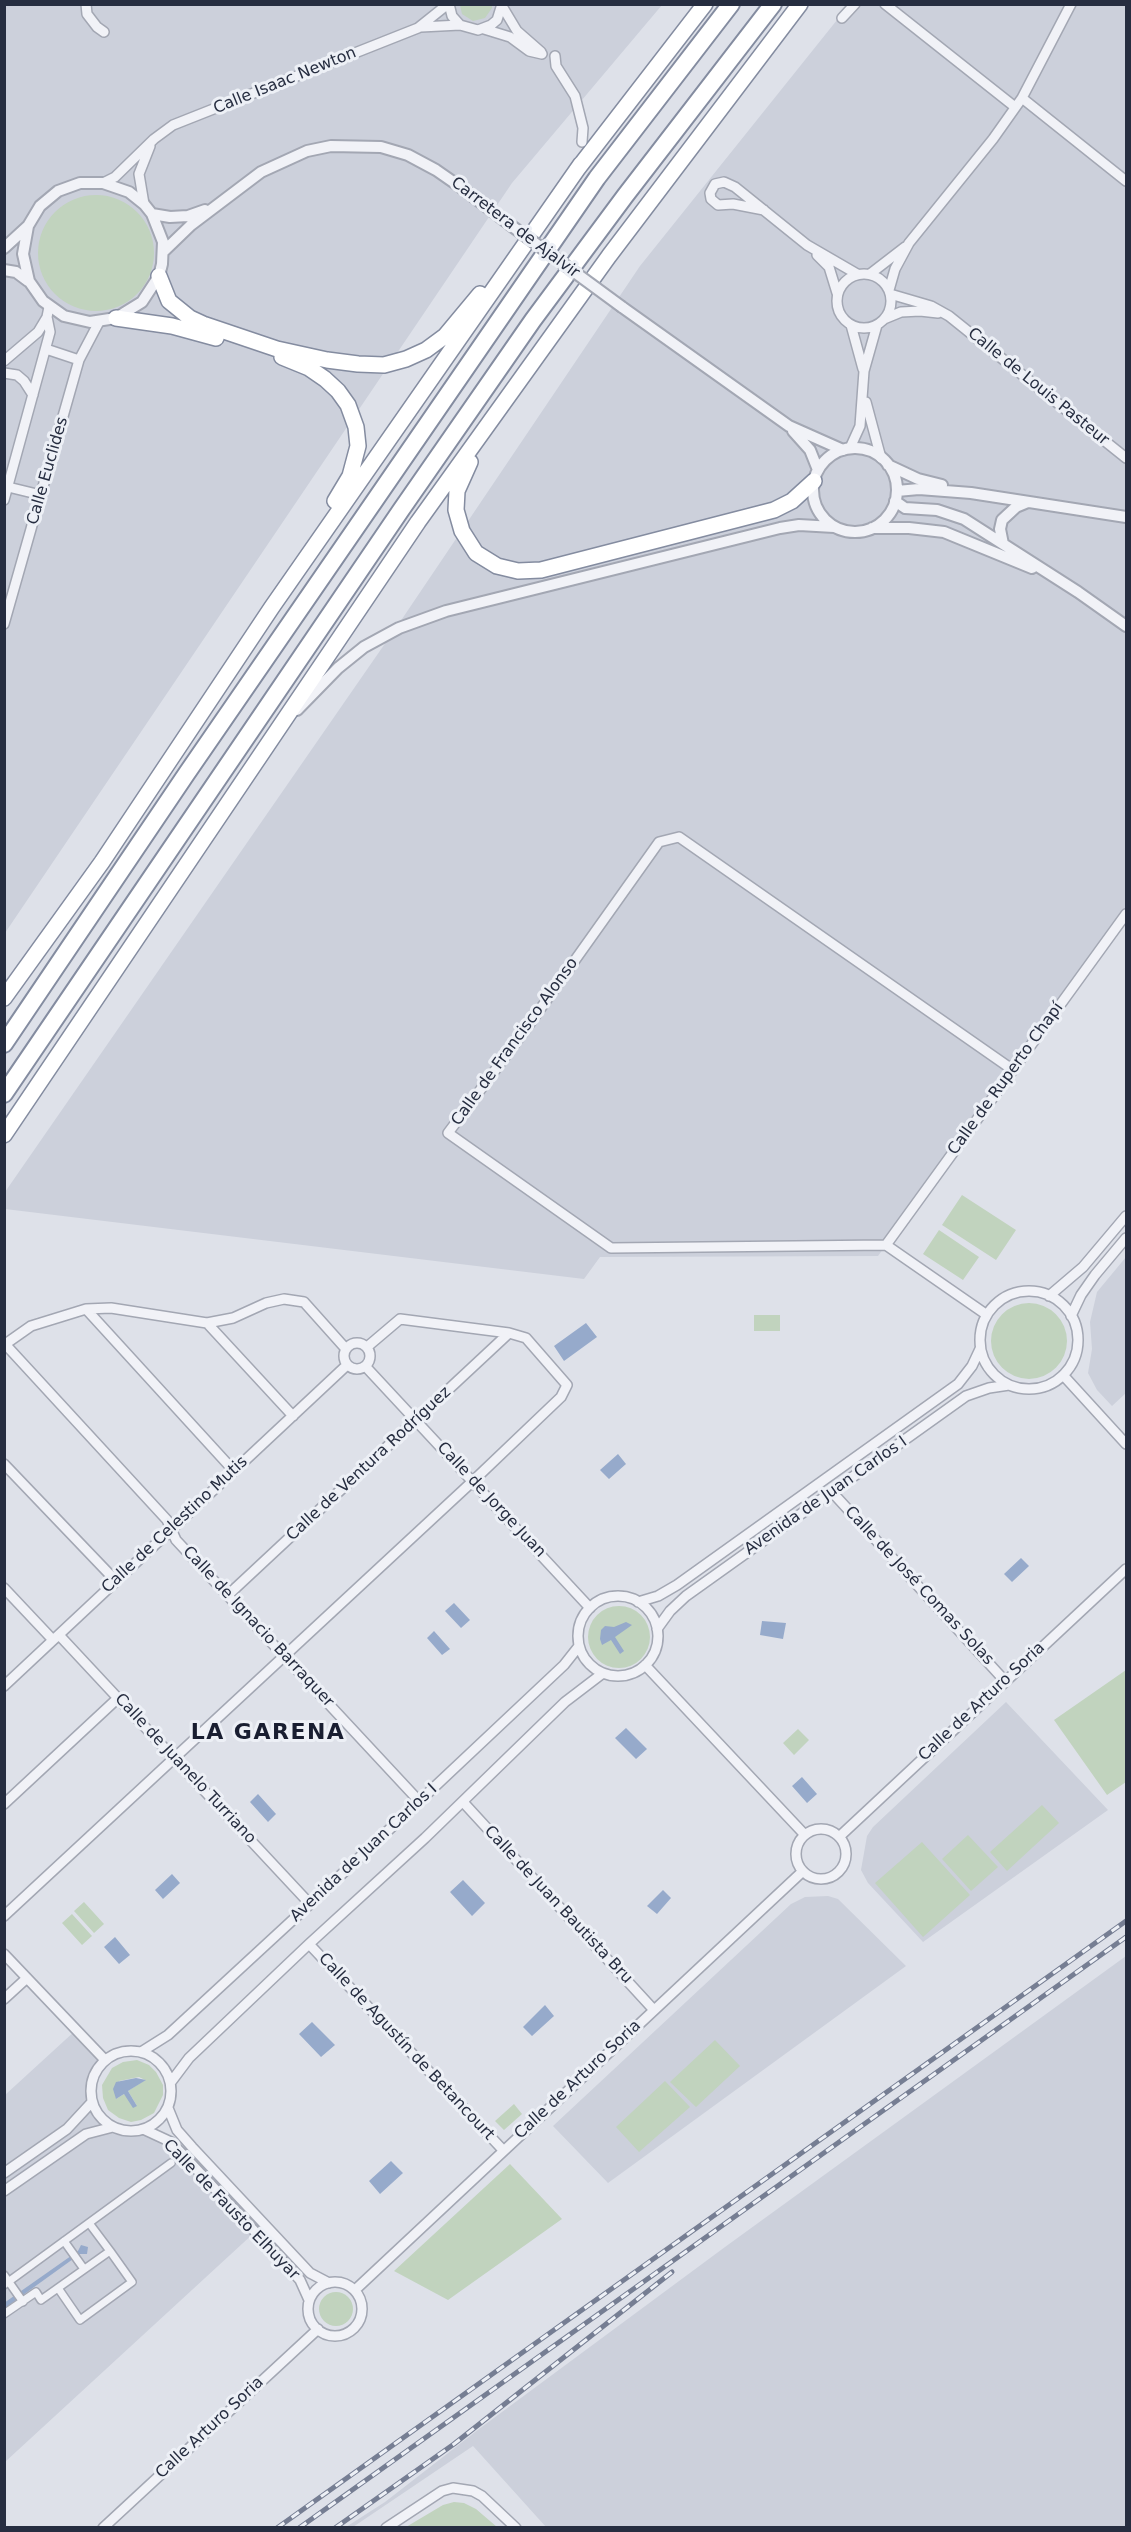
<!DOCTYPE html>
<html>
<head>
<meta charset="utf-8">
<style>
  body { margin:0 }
  #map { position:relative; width:1131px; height:2532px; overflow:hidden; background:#dee1e9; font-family:"DejaVu Sans",sans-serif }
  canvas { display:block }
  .frame { position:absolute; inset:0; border:6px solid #262d40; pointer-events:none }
</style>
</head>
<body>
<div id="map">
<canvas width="1131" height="2532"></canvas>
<div class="frame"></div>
</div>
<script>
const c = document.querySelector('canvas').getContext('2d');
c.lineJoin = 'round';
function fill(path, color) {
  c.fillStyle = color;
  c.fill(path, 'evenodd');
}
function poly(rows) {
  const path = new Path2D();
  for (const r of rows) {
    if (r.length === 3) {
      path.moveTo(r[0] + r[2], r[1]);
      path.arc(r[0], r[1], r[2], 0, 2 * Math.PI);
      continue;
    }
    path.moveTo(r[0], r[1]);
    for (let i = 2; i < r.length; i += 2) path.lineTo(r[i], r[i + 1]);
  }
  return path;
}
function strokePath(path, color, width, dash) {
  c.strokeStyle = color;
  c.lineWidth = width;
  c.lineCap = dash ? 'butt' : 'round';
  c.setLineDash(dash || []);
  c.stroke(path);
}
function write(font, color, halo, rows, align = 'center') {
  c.font = font + ' "DejaVu Sans",sans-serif';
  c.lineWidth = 6;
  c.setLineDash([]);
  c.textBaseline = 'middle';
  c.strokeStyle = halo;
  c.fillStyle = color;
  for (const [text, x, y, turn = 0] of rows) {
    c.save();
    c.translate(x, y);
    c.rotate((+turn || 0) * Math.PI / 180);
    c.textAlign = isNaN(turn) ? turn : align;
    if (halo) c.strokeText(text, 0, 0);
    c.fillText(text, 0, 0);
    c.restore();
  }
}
fill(poly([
  [5,5,662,5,512,183,5,933],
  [849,5,1126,5,1126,914,878,1256,600,1257,584,1279,5,1209,5,1192,402,619,640,266],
  [1126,1257,1126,1393,1112,1406,1097,1390,1088,1373,1092,1349,1090,1322,1097,1292],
  [1006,1702,1108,1810,923,1942,868,1883,861,1870,867,1836,873,1827],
  [828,1896,838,1899,906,1966,608,2183,553,2126,791,1904,805,1897],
  [1126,1956,1126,2527,546,2527,473,2446,353,2527,346,2527,385,2502,479,2429,725,2247],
  [76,2030,105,2060,92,2079,90,2090,92,2102,103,2121,113,2127,125,2131,143,2129,164,2138,255,2232,5,2462,5,2095]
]), '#ccd0db');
fill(poly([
  [460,5,492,5,492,8,485,18,473,21,462,14],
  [96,253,58],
  [962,1195,1016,1230,996,1260,942,1225],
  [939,1230,979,1257,963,1280,923,1254],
  [1029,1341,38],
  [754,1315,780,1315,780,1331,754,1331],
  [619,1637,31],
  [1126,1670,1126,1782,1107,1795,1054,1720],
  [798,1729,809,1740,794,1755,783,1743],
  [1042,1805,1059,1823,1007,1871,990,1852],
  [968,1835,998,1867,971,1891,942,1859],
  [922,1842,970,1895,923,1937,875,1883],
  [84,1902,104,1924,94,1933,74,1911],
  [72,1914,92,1936,82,1945,62,1923],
  [715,2040,740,2066,696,2107,670,2082],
  [137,2060,149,2065,156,2072,163,2085,163,2095,154,2113,141,2120,131,2122,119,2118,108,2110,103,2098,102,2085,112,2068,123,2062],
  [139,2077,145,2080,128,2091,137,2106,124,2094,116,2099,119,2081],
  [665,2081,690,2107,639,2152,616,2127],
  [514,2104,522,2114,504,2130,495,2121],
  [510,2164,562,2219,448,2300,394,2271],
  [336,2309,17],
  [454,2502,464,2503,476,2509,497,2527,406,2527,443,2505]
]), '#c1d3be');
fill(poly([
  [586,1323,597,1337,564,1361,554,1346],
  [618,1454,626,1464,609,1479,600,1470],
  [1021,1558,1029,1566,1012,1582,1004,1574],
  [454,1603,470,1620,461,1628,445,1611],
  [762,1621,786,1623,783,1639,760,1635],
  [626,1622,632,1625,615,1637,624,1651,620,1654,611,1640,602,1645,600,1639,601,1630,605,1626,614,1627],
  [434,1631,450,1649,442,1655,427,1638],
  [626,1728,647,1749,636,1759,615,1738],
  [802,1777,817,1794,807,1803,792,1786],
  [258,1794,276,1814,268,1822,250,1802],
  [172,1874,180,1883,163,1899,155,1890],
  [463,1880,485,1903,472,1916,450,1892],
  [663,1890,671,1898,657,1914,647,1906],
  [115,1937,130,1955,119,1964,104,1947],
  [545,2005,554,2016,532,2036,523,2027],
  [312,2022,335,2045,321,2057,299,2034],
  [136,2078,146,2080,128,2091,137,2106,133,2108,124,2094,116,2099,113,2089,116,2082],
  [391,2161,403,2173,380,2194,369,2181],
  [81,2245,88,2247,87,2254,80,2254,5,2308,4,2303,78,2251]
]), '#96aacb');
const pedestrian = poly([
  [64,2241,84,2269],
  [4,2275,23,2302],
  [4,2285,171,2163],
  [58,2288,80,2320,132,2282,110,2251],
  [4,2314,36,2292,41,2300,110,2251,89,2223]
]);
const minor = poly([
  [86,4,87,14,97,27,104,32],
  [449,4,452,16,460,25,478,30,491,25,497,20,502,4],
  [885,4,1015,107],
  [502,6,517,31,541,52],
  [842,18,855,4],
  [421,27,460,25],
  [484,29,510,37,529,51,542,54],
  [555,56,556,66,575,96,583,128,582,142],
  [1022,98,1126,181],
  [103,183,115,177,154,139,173,125,418,28,448,4],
  [144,204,139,174,150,146],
  [764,210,733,204,718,205,711,199,710,193,715,184,724,182,735,187,807,245,857,274],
  [817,255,829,267,837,293],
  [864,301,27],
  [870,274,905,247],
  [889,290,895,269,909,243,993,139,1022,98,1071,4],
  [890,294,931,306,949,316,1126,458],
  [884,319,901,312,920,311,938,313],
  [851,325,863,369],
  [46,349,79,360],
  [4,361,38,332,47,317],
  [4,373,17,375,24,381,33,395],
  [866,402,881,458],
  [850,448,860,426,864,371,877,325],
  [8,487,41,495],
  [4,500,50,332,47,317,49,307],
  [4,624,79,360,99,322],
  [886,1245,1126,914],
  [1029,1340,49],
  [1049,1296,1083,1267,1126,1216],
  [86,1309,234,1471],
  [987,1315,886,1245,611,1248,448,1133,526,1029,659,842,679,837,1013,1070],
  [1071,1316,1081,1295,1095,1275,1126,1238],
  [207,1323,293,1416],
  [357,1356,13],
  [5,1344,167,1520,176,1540,419,1801],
  [4,1345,31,1326,86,1309,111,1308,207,1323,233,1318,266,1303,284,1299,304,1302,346,1349],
  [366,1367,590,1608],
  [1063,1375,1126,1444],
  [4,1464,115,1580],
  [832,1492,1005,1681],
  [4,1588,53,1640],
  [228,1595,509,1333],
  [618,1636,40],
  [638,1602,658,1596,677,1585,958,1384,972,1366,980,1349],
  [657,1629,670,1611,686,1596,966,1396,989,1388,1009,1385],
  [59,1635,310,1904],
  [645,1665,805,1835],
  [4,1686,347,1365],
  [463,1802,653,2009],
  [4,1804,118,1698],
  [821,1854,25],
  [839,1837,1126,1569],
  [4,1916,473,1481,561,1397,567,1385,526,1338,509,1333,400,1319,367,1347],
  [309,1944,503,2150],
  [4,1954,105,2060],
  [4,1999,27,1978],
  [131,2091,40],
  [141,2052,168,2035,310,1904,564,1665,579,1646],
  [171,2082,189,2058,309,1944,425,1838,565,1702,603,1673],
  [168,2108,177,2130,192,2147,310,2273,329,2283],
  [143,2129,171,2142,289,2268,300,2280,309,2300],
  [4,2173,67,2129,92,2102],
  [4,2191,86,2134,113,2127],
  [335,2309,27],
  [355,2290,803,1871],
  [103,2528,318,2329],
  [386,2528,442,2491,453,2488,473,2491,482,2496,516,2528]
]);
const tertiary = poly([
  [152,214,170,217,188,216,205,210],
  [4,248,28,226,40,206,58,191,80,183,103,183,129,192,144,204,152,214,163,242,162,264,159,276,142,302,116,318,90,322,64,316,43,301,29,281,23,254,28,226],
  [163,252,191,225,261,172,307,151,331,146,381,147,408,155,436,170,459,186,509,224],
  [4,270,16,272,28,281],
  [622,307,789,426,843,450],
  [793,431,810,450,818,470],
  [855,490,42],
  [888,465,918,479,942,485],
  [897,491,919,489,971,493,1126,517],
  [895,501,905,508,937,510,964,519,1078,592,1126,626],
  [872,528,909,528,944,532,1032,568],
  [1003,544,1000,529,1002,520,1016,507,1028,502],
  [297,710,338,668,364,647,399,628,446,611,780,528,799,525,834,527]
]);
const trunk = poly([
  [576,171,705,4],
  [159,276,169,301,190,318,203,324,277,349,327,360,358,364,384,365,406,359,426,350,445,336,480,294],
  [116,318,172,326,216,338],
  [282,357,309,368,325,379,338,391,348,405,356,427,358,446,350,476,335,501],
  [470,462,457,491,456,510,462,531,476,553,497,566,518,571,541,570,774,510,792,501,814,481],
  [4,998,102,862,272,607,581,164],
  [4,1135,418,522,609,256,800,4]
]);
const motorway = poly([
  [4,1044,187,773,597,178,731,4],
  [4,1094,401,510,533,320,625,196,773,4]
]);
strokePath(pedestrian, '#a3a7b3', 10);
strokePath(minor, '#a3a7b3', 12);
strokePath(tertiary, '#a3a7b3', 14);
strokePath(trunk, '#848ca0', 18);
strokePath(motorway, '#848ca0', 20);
strokePath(pedestrian, '#f1f2f7', 7);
strokePath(minor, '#f1f2f7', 9);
strokePath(tertiary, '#f1f2f7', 10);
strokePath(trunk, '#fff', 15);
strokePath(motorway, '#fff', 16);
const rail = poly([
  [277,2528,1126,1921],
  [299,2528,1126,1937],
  [335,2528,454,2444,672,2272]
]);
strokePath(rail, '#767e93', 5);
strokePath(rail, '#edf0f6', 3, [9]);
const tertiaryBridge = poly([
  [509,224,622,307]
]);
strokePath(tertiaryBridge, '#a3a7b3', 14, []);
strokePath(tertiaryBridge, '#f1f2f7', 10);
write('16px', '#262d40', '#edf0f6', [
  ["Calle Isaac Newton",285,81,-22],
  ["Carretera de Ajalvir",515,228,37],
  ["Calle de Louis Pasteur",1038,387,39],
  ["Calle Euclides",48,471,-74],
  ["Calle de Francisco Alonso",515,1042,-54],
  ["Calle de Ruperto Chapí",1006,1079,-54],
  ["Calle de Ventura Rodríguez",369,1464,-43],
  ["Avenida de Juan Carlos I",826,1496,-35],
  ["Calle de Jorge Juan",491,1500,47],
  ["Calle de Celestino Mutis",175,1525,-43],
  ["Calle de José Comas Solas",919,1586,47],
  ["Calle de Ignacio Barraquer",258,1627,47],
  ["Calle de Arturo Soria",982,1702,-43],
  ["Calle de Juanelo Turriano",185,1769,47],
  ["Avenida de Juan Carlos I",364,1853,-43],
  ["Calle de Juan Bautista Bru",558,1905,47],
  ["Calle de Agustín de Betancourt",406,2047,47],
  ["Calle de Arturo Soria",578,2080,-43],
  ["Calle de Fausto Elhuyar",231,2210,46],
  ["Calle Arturo Soria",210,2428,-43]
]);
c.letterSpacing = '1.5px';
write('bold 22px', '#191e31', '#edf0f6', [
  ["LA GARENA",268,1733]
]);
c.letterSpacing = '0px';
</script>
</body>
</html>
